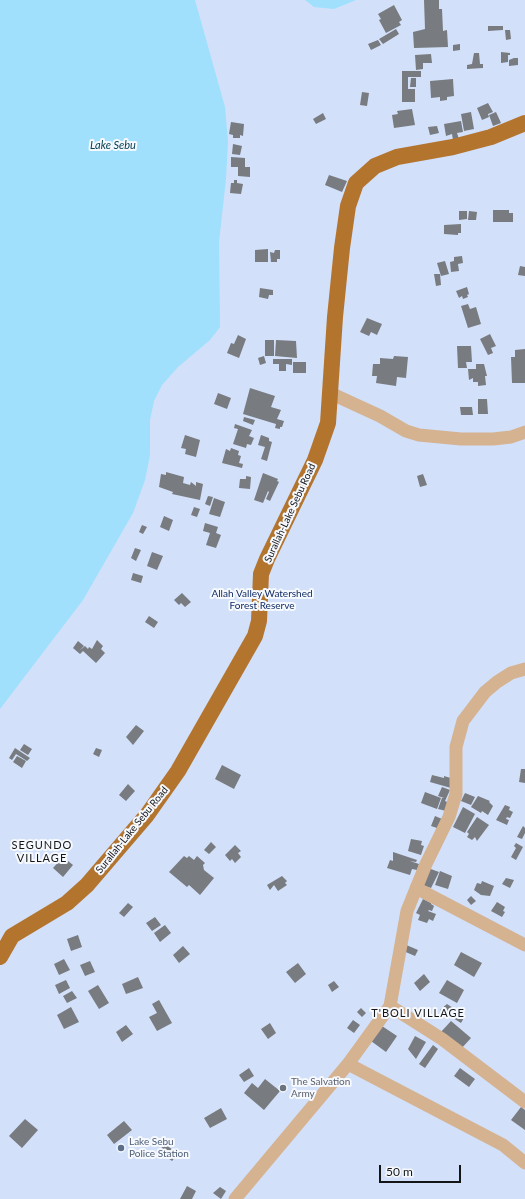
<!DOCTYPE html>
<html>
<head>
<meta charset="utf-8">
<style>
  body { margin:0 }
  #map { position:relative; width:525px; height:1199px; overflow:hidden; background:#f6f9fe; font-family:Lato,sans-serif }
  canvas { display:block }
  .scale { position:absolute; left:379px; top:1165px; width:82px; height:18px; box-sizing:border-box; border:2px solid #141517; border-top:0; padding-left:5px; font-size:12px; line-height:14px; white-space:nowrap; color:#141517; -webkit-text-stroke:3px #f6f9fe; paint-order:stroke }
</style>
</head>
<body>
<div id="map">
<canvas width="525" height="1199"></canvas>
<div class="scale">50 m</div>
</div>
<script>
const c = document.querySelector('canvas').getContext('2d');
c.lineJoin = 'round';
function fill(path, color) {
  c.fillStyle = color;
  c.fill(path, 'evenodd');
}
function poly(rows) {
  const path = new Path2D();
  for (const r of rows) {
    path.moveTo(r[0], r[1]);
    for (let i = 2; i < r.length; i += 2) path.lineTo(r[i], r[i + 1]);
  }
  return path;
}
function strokePath(path, color, width, dash) {
  c.strokeStyle = color;
  c.lineWidth = width;
  c.lineCap = dash ? 'butt' : 'round';
  c.setLineDash(dash || []);
  c.stroke(path);
}
function write(font, color, halo, rows, align = 'center') {
  c.font = font + ' Lato,sans-serif';
  c.lineWidth = 4;
  c.setLineDash([]);
  c.textBaseline = 'middle';
  c.strokeStyle = halo;
  c.fillStyle = color;
  for (const [text, x, y, turn = 0] of rows) {
    c.save();
    c.translate(x, y);
    c.rotate((+turn || 0) * Math.PI / 180);
    c.textAlign = isNaN(turn) ? turn : align;
    if (halo) c.strokeText(text, 0, 0);
    c.fillText(text, 0, 0);
    c.restore();
  }
}
fill(poly([
  [0,0,525,0,525,1199,0,1199]
]), '#d2e0fa');
fill(poly([
  [0,0,195,0,225,107,228,142,226,179,219,242,220,327,210,340,178,367,162,385,154,401,150,420,150,455,145,480,133,513,83,600,0,709],
  [305,0,356,0,334,9,314,7]
]), '#a0e0fc');
fill(poly([
  [424,0,439,0,439,9,442,9,443,31,447,30,448,47,414,48,413,32,425,29],
  [394,5,402,20,399,22,401,25,386,33,379,20,381,19,378,14],
  [488,26,503,26,503,30,488,31],
  [396,29,399,34,383,44,379,39],
  [505,30,510,30,511,39,506,40],
  [378,40,381,45,371,50,368,44],
  [460,44,460,50,453,51,453,45],
  [501,52,510,53,510,55,508,55,508,62,501,63],
  [474,53,479,53,480,64,483,64,483,68,467,69,467,65,472,64],
  [431,54,432,63,423,63,423,69,416,70,415,55],
  [514,58,518,58,518,65,509,66,509,60],
  [402,71,421,71,421,77,408,77,408,89,415,89,415,102,402,102],
  [411,78,416,78,416,87,410,87],
  [453,79,454,96,447,97,447,100,440,101,440,97,431,98,430,81],
  [362,92,369,93,367,106,360,105],
  [488,103,493,112,488,114,489,117,482,120,477,108],
  [412,109,415,125,394,128,392,115,398,114,397,111],
  [471,112,474,129,464,131,461,114],
  [496,112,501,123,493,126,489,115],
  [323,113,326,119,316,124,313,119],
  [461,121,463,132,457,133,459,139,453,140,452,134,446,136,444,124],
  [231,122,244,124,243,136,240,135,240,138,233,138,233,135,229,134],
  [437,126,439,133,430,135,428,127],
  [233,144,242,146,240,155,232,154],
  [231,157,245,158,245,167,250,167,250,177,238,176,238,167,231,167],
  [329,175,347,181,342,192,325,185],
  [234,180,237,180,237,183,243,184,241,194,230,193,231,183,234,183],
  [493,210,509,210,509,213,513,213,513,222,493,222],
  [459,211,467,211,467,219,459,220],
  [469,211,477,212,476,220,468,220],
  [461,224,461,233,458,233,458,235,444,234,444,225],
  [268,249,268,262,255,262,255,250],
  [275,250,280,250,280,259,277,259,277,262,271,262,270,252,274,253],
  [462,256,463,263,458,264,459,271,451,272,450,262,454,261,454,257],
  [445,261,449,274,441,276,437,263],
  [520,266,525,267,525,276,518,275],
  [434,274,440,274,441,285,436,286],
  [467,287,469,294,467,295,468,297,463,299,462,296,459,298,456,291],
  [260,288,273,290,273,295,269,295,268,299,259,297],
  [468,304,470,309,476,307,481,324,468,328,461,306],
  [367,318,382,324,377,335,371,332,369,336,360,332],
  [490,334,496,346,491,348,493,353,488,355,480,339],
  [238,335,246,339,239,358,227,353,231,343,234,344],
  [265,340,274,340,274,356,265,356],
  [276,340,296,341,297,358,275,356],
  [457,346,471,346,472,362,466,362,467,368,458,368],
  [525,349,525,383,512,383,511,357,515,357,515,350],
  [264,356,266,363,260,365,258,358],
  [394,356,408,357,406,378,397,377,396,386,376,383,377,376,372,376,373,364,380,364,380,358,393,359],
  [273,359,292,359,292,365,286,364,286,371,279,371,279,364,273,364],
  [293,362,306,362,306,373,293,373],
  [476,364,484,364,487,376,485,376,486,385,478,386,478,382,473,382,473,378,469,380,468,369,476,369],
  [250,388,275,396,271,407,281,410,277,419,284,421,282,427,280,427,280,429,275,428,276,424,243,414],
  [218,393,231,398,227,409,214,404],
  [478,399,487,399,488,414,478,414],
  [460,407,472,407,473,415,461,415],
  [244,417,255,420,253,425,243,421],
  [235,424,252,430,249,436,254,438,251,445,247,444,246,448,233,444,238,429,234,428],
  [185,435,200,440,196,457,185,454,186,449,181,448],
  [261,435,269,438,269,441,272,442,267,461,261,459,265,447,258,445],
  [231,448,239,451,238,455,241,456,239,463,243,464,242,468,222,463,226,449,230,451],
  [166,472,184,477,183,483,190,485,191,482,196,486,196,482,203,484,200,500,172,494,173,492,159,487,161,474,166,475],
  [263,473,278,479,277,481,279,482,270,501,266,499,269,492,268,491,263,503,254,500],
  [423,474,427,485,420,487,417,476],
  [246,476,251,477,250,489,239,488,240,479,246,479],
  [208,496,213,497,210,506,205,504],
  [214,498,225,502,220,517,209,514],
  [194,507,200,509,197,517,191,515],
  [164,516,173,520,169,531,160,527],
  [205,523,218,527,216,533,221,535,216,548,206,545,210,533,203,531],
  [142,525,147,527,143,534,139,532],
  [135,548,141,550,136,561,131,558],
  [152,552,163,556,157,570,147,566],
  [133,573,143,576,141,583,131,580],
  [182,593,191,602,185,607,181,603,179,605,174,600],
  [149,616,158,622,154,628,145,622],
  [97,640,103,646,101,649,105,653,96,663,83,651,80,654,73,648,78,641,84,646,79,651,85,646,88,649,89,647,92,649],
  [136,725,144,731,133,745,126,737],
  [24,744,32,749,28,755,20,750],
  [15,748,30,758,27,761,16,754,12,760,9,758],
  [96,748,102,750,99,757,93,754],
  [17,756,26,761,22,768,13,762],
  [222,765,241,775,234,789,215,779],
  [521,769,525,769,525,783,519,782],
  [432,775,444,778,444,776,454,779,451,788,430,782],
  [128,784,135,791,126,801,119,795],
  [442,787,450,790,445,801,449,803,446,811,438,809,442,798,444,798,438,796],
  [425,792,441,798,437,809,421,803],
  [465,793,475,797,471,805,461,801],
  [478,796,490,801,489,802,493,806,488,815,482,811,481,813,471,807],
  [505,805,510,807,509,810,513,812,510,818,507,817,506,819,509,820,507,825,496,820],
  [463,807,475,814,465,833,453,827],
  [435,816,442,819,440,829,431,826],
  [477,817,489,825,477,841,475,837,472,840,467,837,469,834,467,832],
  [523,826,525,828,525,833,522,839,517,837],
  [411,839,422,841,421,845,424,846,421,855,408,851],
  [211,842,216,847,209,854,204,850],
  [516,843,523,847,516,860,511,857,516,848,514,846],
  [235,845,241,851,238,853,241,857,235,863,232,859,230,861,225,855],
  [393,852,417,860,416,862,410,861,419,864,417,870,412,869,410,875,387,868,390,860,393,861],
  [184,856,187,858,189,856,194,860,197,856,205,863,203,865,204,870,214,878,200,895,189,885,187,887,169,872],
  [63,857,73,865,63,877,53,868],
  [428,868,439,872,431,888,422,885],
  [440,871,452,876,448,889,435,885],
  [282,876,287,881,285,883,287,885,278,891,274,885,270,890,267,885],
  [506,878,514,880,510,888,502,884],
  [482,881,494,886,490,896,481,895,474,890,477,883,481,884],
  [471,896,476,901,471,905,467,900],
  [423,899,431,903,431,904,434,906,432,911,429,910,428,911,436,914,433,921,429,919,427,923,418,920,420,915,416,913],
  [497,902,505,907,503,911,505,912,502,917,491,911],
  [128,903,133,907,124,917,119,913],
  [155,917,161,925,152,931,146,923],
  [165,925,171,933,160,942,154,933],
  [78,935,82,947,71,951,67,939],
  [404,944,418,950,415,956,401,950],
  [183,946,190,954,179,963,173,955],
  [461,952,482,963,474,977,454,965],
  [64,959,70,970,59,975,54,964],
  [90,961,95,972,85,976,80,965],
  [298,963,306,974,295,983,286,972],
  [424,974,430,982,420,991,414,983],
  [138,977,143,988,126,994,122,984],
  [66,980,70,988,59,994,55,985],
  [447,980,464,990,457,1003,439,993],
  [334,981,339,987,332,992,328,985],
  [98,985,109,1003,99,1009,88,991],
  [72,991,77,998,67,1003,63,996],
  [159,1000,172,1023,157,1031,149,1017,157,1013,152,1004],
  [447,1004,465,1016,461,1023,440,1010],
  [71,1007,79,1022,64,1029,57,1015],
  [361,1008,366,1013,362,1017,357,1012],
  [353,1020,360,1025,354,1033,347,1028],
  [451,1021,471,1038,460,1050,440,1033],
  [270,1023,276,1033,268,1039,261,1029],
  [126,1025,133,1034,122,1042,116,1032],
  [382,1026,397,1036,386,1052,371,1041],
  [415,1036,426,1042,416,1059,408,1049],
  [433,1045,438,1049,425,1068,419,1064],
  [249,1068,254,1076,244,1082,239,1075],
  [460,1068,475,1079,469,1087,454,1076],
  [265,1079,280,1091,264,1110,244,1093,252,1083,258,1088],
  [521,1107,525,1110,525,1130,511,1120],
  [221,1108,227,1119,210,1128,204,1118],
  [25,1119,38,1130,22,1148,9,1136],
  [124,1121,132,1130,114,1144,107,1135],
  [165,1144,178,1154,172,1161,159,1151],
  [187,1186,196,1191,192,1199,180,1199],
  [220,1187,226,1191,221,1199,213,1193]
]), '#787b7f');
strokePath(poly([
  [330,393,380,416,406,431,419,435,461,439,493,439,511,437,525,432],
  [416,888,525,945],
  [390,1006,442,1039,525,1102],
  [348,1064,503,1145,525,1163],
  [235,1199,348,1064,390,1006,407,911,426,864,449,817,456,794,456,747,463,721,485,692,497,682,511,673,525,669]
]), '#d5b290', 13);
strokePath(poly([
  [0,957,12,936,67,903,87,885,147,815,178,771,255,636,259,621,261,574,267,559,315,460,328,423,335,317,342,248,348,206,356,183,375,166,397,157,453,147,491,137,525,123]
]), '#b3742d', 16);
for (const [x, y, r, color] of [
  [283,1088,4,"#6b7280"],
  [121,1148,4,"#5c6f8a"]
]) {
  const dot = new Path2D();
  dot.arc(x, y, r, 0, 2 * Math.PI);
  c.fillStyle = color;
  c.fill(dot);
  strokePath(dot, '#f6f9fe', 1.5);
}
write('10px', '#141517', '#f6f9fe', [
  ["Surallah-Lake Sebu Road",290,513,-65],
  ["Surallah-Lake Sebu Road",132,830,-51]
]);
write('10px', '#122c65', '#f6f9fe', [
  ["Allah Valley Watershed",262,594],
  ["Forest Reserve",262,606]
]);
write('10px', '#5b616d', '#f6f9fe', [
  ["The Salvation",291,1082],
  ["Army",291,1094]
], 'left');
write('10px', '#4e5e75', '#f6f9fe', [
  ["Lake Sebu",129,1142],
  ["Police Station",129,1154]
], 'left');
write('italic 11px', '#064053', '#f6f9fe', [
  ["Lake Sebu",113,145]
]);
c.letterSpacing = '1px';
write('11px', '#141517', '#f6f9fe', [
  ["SEGUNDO",42,845],
  ["VILLAGE",42,858],
  ["T'BOLI VILLAGE",418,1013]
]);
c.letterSpacing = '0px';
</script>
</body>
</html>
